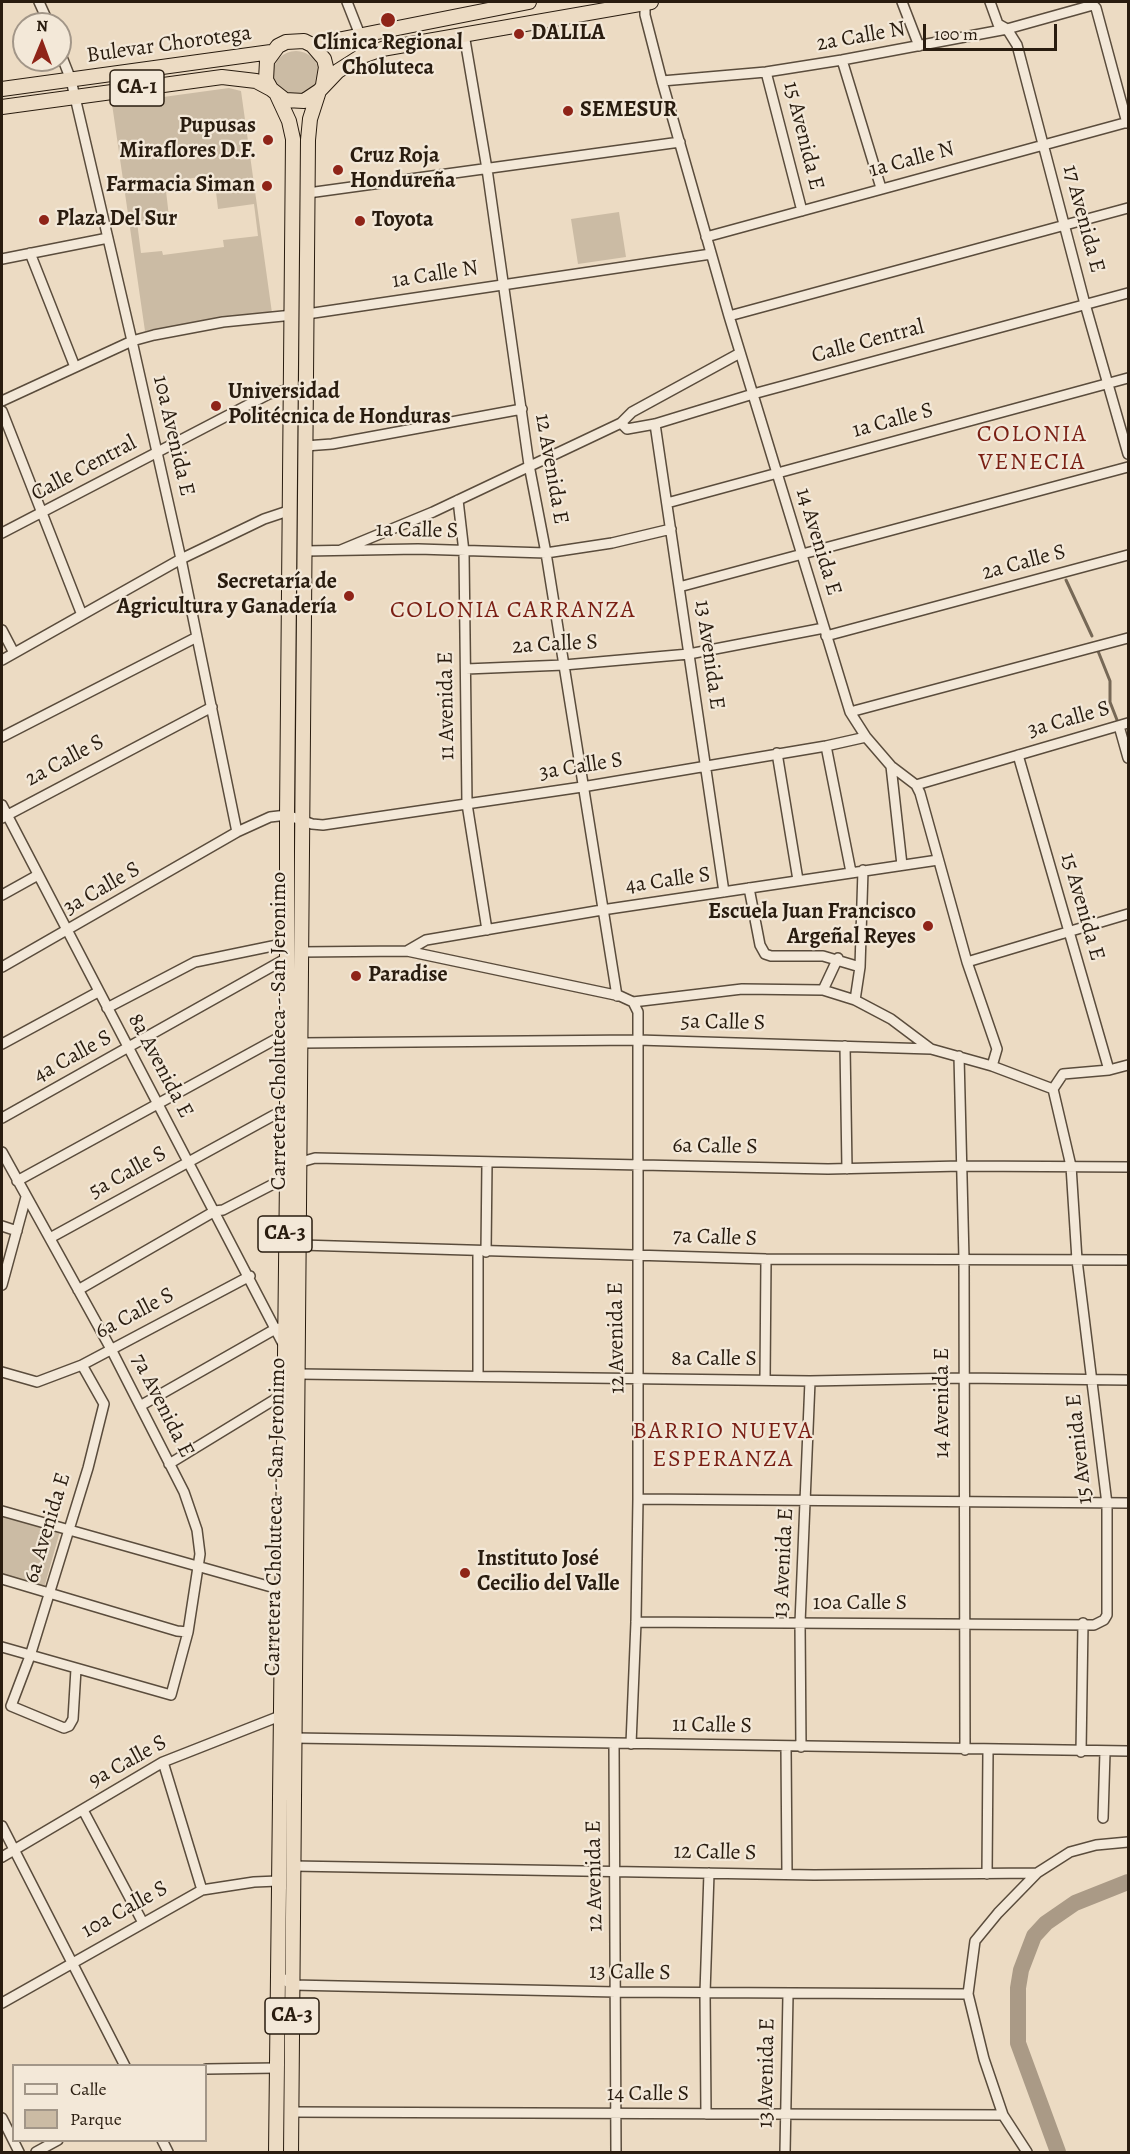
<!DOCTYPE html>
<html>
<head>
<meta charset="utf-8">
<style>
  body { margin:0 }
  #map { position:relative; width:1130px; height:2154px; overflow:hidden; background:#ecdbc3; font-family:Alegreya,serif }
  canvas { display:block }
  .frame { position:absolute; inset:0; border:3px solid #291c0f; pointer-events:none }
  .legend { position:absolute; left:12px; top:2064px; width:195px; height:78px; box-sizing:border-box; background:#f3e8d8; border:2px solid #a29688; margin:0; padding:8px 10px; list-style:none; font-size:18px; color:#291c0f }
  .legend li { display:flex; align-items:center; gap:12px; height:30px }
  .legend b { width:30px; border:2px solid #a29688 }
  .north { position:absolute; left:12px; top:12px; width:60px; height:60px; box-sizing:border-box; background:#f3e8d8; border:2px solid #a29688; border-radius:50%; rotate:1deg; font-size:16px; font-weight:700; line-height:24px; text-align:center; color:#291c0f }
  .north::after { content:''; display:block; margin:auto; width:21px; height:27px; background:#8f2418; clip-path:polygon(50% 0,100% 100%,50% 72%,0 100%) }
  .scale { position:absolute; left:923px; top:24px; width:134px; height:27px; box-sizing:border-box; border:3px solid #291c0f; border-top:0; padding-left:8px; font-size:18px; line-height:21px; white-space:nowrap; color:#291c0f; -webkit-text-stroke:4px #f3e8d8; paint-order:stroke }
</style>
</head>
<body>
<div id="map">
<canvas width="1130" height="2154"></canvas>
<div class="frame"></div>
<ul class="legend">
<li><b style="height:8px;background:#f3e8d8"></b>Calle</li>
<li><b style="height:16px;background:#cbbba4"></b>Parque</li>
</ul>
<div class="north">N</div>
<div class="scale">100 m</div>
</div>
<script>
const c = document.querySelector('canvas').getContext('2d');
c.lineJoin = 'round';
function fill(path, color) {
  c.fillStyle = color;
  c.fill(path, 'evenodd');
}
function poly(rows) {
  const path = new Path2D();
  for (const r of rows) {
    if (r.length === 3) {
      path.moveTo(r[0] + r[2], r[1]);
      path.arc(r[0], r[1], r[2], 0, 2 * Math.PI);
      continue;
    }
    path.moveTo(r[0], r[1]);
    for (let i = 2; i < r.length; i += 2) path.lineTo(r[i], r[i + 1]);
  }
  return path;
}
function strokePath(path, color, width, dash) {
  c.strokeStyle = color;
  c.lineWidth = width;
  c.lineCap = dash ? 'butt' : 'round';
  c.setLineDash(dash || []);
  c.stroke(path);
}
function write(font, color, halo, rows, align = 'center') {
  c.font = font + ' Alegreya,serif';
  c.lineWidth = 4.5;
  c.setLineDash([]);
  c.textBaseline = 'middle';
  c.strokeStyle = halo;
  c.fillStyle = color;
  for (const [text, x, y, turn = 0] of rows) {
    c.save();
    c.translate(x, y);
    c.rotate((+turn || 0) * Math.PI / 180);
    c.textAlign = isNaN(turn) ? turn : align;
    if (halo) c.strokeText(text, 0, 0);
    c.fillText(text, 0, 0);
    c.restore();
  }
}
fill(poly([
  [296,74,23],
  [229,88,241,91,272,313,145,331,112,104],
  [214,175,218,209,254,204,258,236,223,240,224,247,163,255,162,251,141,253,137,222,169,217,165,182],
  [619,212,626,257,578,264,571,219],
  [3,1515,60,1531,44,1588,2,1575]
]), '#cbbba4');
strokePath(poly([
  [1066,580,1092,636],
  [1098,651,1110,681,1110,702,1117,720]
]), '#766856', 3);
strokePath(poly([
  [1058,2152,1018,2043,1018,1988,1021,1970,1034,1936,1046,1923,1075,1903,1128,1882]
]), '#aa9a86', 16);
const minor = poly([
  [39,2,49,24],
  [347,2,360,35],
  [902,2,919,46],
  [990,2,998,24,1007,29,1017,45,1085,304,1128,454],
  [645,3,645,15,662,81,729,316,850,712,866,737,891,766,916,785,920,793,967,962,997,1049,992,1066],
  [464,34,487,169,529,465,546,553,617,996],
  [60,52,71,80,132,341,181,559,237,832],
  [842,60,881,188],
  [766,72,802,211],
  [662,81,766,72,842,60,1007,29,1093,5,1096,8,1127,123],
  [308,193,680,142],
  [706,237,1128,122],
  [30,253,75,367],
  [2,259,108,238],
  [307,314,711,254],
  [729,316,1128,208],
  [2,401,132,341,154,335,223,322,293,315],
  [2,411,82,615],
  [621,423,627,429,655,424,753,394,1128,293],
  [655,424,724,892],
  [305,446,332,444,522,409],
  [458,500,464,552,467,804,487,930],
  [667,503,1128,378],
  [2,533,269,394,294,388],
  [341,550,433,512,621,423,632,412,740,353],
  [305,551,418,549,546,553,612,543,671,529],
  [679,587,1128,467],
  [2,630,14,653],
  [826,636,1128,555],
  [2,660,181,559,264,519,291,510],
  [466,669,564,665,689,654,824,628],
  [850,712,1128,638],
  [1119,726,1128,758],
  [2,737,195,638],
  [826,746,851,872],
  [777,753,798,880],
  [1018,755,1109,1070],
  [891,766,902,865],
  [916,785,1128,723],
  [2,805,282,1342],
  [2,818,212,707],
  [749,888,760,945,765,954,771,956,823,956,860,967],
  [2,895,38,875],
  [407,951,620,996,633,1002,638,1012,638,1499,636,1622,631,1744],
  [300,952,407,951,426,940,602,910,938,860],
  [967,962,1128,914],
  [2,967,237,832,270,817,287,815,312,824,323,825,582,787,826,746,866,737],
  [823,990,838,958],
  [855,1000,860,967,863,870],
  [633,1002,742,989,823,990,855,1000,891,1019,931,1049],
  [107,1008,195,962,287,943],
  [301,1043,638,1040,931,1049,992,1066,1053,1089],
  [2,1044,98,992],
  [845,1046,847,1169],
  [959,1056,964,1259,965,1750],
  [1053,1089,1063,1074,1109,1070,1128,1065],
  [2,1118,287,958],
  [2,1152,111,1349,184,1492,197,1530,200,1554,188,1632,171,1695,2,1647],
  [301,1162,315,1158,828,1169,962,1166,1128,1167],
  [17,1181,287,1033],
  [2,1226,17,1231],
  [50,1238,287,1108],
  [301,1245,766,1259,1128,1260],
  [478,1251,478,1376],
  [486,1252,487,1163],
  [2,1285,26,1197],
  [78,1290,215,1211,223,1210,289,1176],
  [2,1372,37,1382,82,1365,250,1276],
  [299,1374,810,1381,963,1378,1128,1380],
  [765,1380,766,1259],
  [140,1406,277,1328],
  [169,1464,282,1395],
  [638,1499,1128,1503],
  [2,1511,282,1590],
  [2,1579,177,1631,188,1632],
  [636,1622,1094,1625,1104,1620,1107,1615,1107,1504,1077,1260,1071,1166,1053,1089],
  [11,1706,30,1656,88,1468,104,1404,82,1365],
  [11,1706,64,1728,69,1726,73,1719,76,1669],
  [294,1738,1128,1751],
  [614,1744,616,2152],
  [786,1747,787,1874],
  [801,1747,800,1623,810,1381],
  [1081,1752,1083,1623],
  [163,1762,202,1890],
  [83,1810,142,1921],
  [1103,1818,1105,1752],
  [2,1826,125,2066],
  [2,1857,163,1762,280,1716],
  [293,1866,814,1875,1037,1873,1070,1852,1096,1845,1128,1842],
  [987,1874,988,1751],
  [278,1975,292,1985,616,1992,968,1994],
  [2,2003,202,1890,254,1882,278,1881],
  [206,2069,277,2068],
  [292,2112,1003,2115],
  [706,2114,705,1993,709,1873],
  [2,2118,19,2152],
  [162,2140,168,2152],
  [36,2152,58,2140],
  [785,2152,788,1995],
  [1027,2152,1003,2115,984,2059,968,1994,975,1941,998,1913,1037,1873]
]);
const highway = poly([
  [312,45,529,2],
  [323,85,326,67,324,59,312,45,304,41,286,42,278,46,267,61,266,80,271,89,285,100,304,101,319,91,338,71,360,57,382,49,651,2],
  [2,89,271,52],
  [2,107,222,77,256,81,271,89],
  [276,2152,287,1177,287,815,293,139,289,121,277,95],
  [291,2152,308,140,310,119,319,91]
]);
strokePath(minor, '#5a4c3c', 12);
strokePath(highway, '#291c0f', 16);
strokePath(minor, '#f3e8d8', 9);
strokePath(highway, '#ecdbc3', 14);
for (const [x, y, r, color] of [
  [388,20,8,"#8f2418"],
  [519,34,6,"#8f2418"],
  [568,111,6,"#8f2418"],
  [268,140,6,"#8f2418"],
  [338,170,6,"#8f2418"],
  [267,186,6,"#8f2418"],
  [44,220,6,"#8f2418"],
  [360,221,6,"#8f2418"],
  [216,406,6,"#8f2418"],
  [349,596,6,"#8f2418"],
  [928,926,6,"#8f2418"],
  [356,976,6,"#8f2418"],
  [465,1573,6,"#8f2418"]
]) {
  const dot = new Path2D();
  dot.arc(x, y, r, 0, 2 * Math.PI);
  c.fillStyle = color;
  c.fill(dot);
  strokePath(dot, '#f3e8d8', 2);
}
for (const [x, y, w] of [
  [137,88,54],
  [285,1234,54],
  [292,2016,54]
]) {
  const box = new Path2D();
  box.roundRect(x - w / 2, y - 18, w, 36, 4.5);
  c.fillStyle = '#f3e8d8';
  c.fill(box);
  strokePath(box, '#291c0f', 1.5);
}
write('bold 21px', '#291c0f', null, [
  ["CA-1",137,88],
  ["CA-3",285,1234],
  ["CA-3",292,2016]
]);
write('bold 22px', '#291c0f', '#f3e8d8', [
  ["DALILA",531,34],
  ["Clínica Regional",388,44,"center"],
  ["Choluteca",388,69,"center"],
  ["SEMESUR",580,111],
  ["Pupusas",256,127,"right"],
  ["Miraflores D.F.",256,152,"right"],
  ["Cruz Roja",350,157],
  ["Hondureña",350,182],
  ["Farmacia Siman",255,186,"right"],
  ["Plaza Del Sur",56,220],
  ["Toyota",372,221],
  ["Universidad",228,393],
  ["Politécnica de Honduras",228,418],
  ["Secretaría de",337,583,"right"],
  ["Agricultura y Ganadería",337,608,"right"],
  ["Escuela Juan Francisco",916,913,"right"],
  ["Argeñal Reyes",916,938,"right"],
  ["Paradise",368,976],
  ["Instituto José",477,1560],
  ["Cecilio del Valle",477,1585]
], 'left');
write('22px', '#291c0f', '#f3e8d8', [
  ["2a Calle N",861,37,-10],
  ["Bulevar Chorotega",169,45,-8],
  ["15 Avenida E",803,136,76],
  ["1a Calle N",912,160,-15],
  ["17 Avenida E",1083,219,75],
  ["1a Calle N",435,275,-9],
  ["Calle Central",868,342,-15],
  ["1a Calle S",893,421,-15],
  ["10a Avenida E",173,436,77],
  ["Calle Central",84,469,-28],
  ["12 Avenida E",551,469,80],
  ["1a Calle S",417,531,1],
  ["14 Avenida E",818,542,73],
  ["2a Calle S",1024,563,-15],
  ["2a Calle S",555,645,-3],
  ["13 Avenida E",709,655,82],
  ["11 Avenida E",447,706,-91],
  ["3a Calle S",1069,720,-16],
  ["2a Calle S",65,761,-28],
  ["3a Calle S",581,767,-9],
  ["4a Calle S",668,881,-8],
  ["3a Calle S",102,889,-30],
  ["15 Avenida E",1082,907,74],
  ["5a Calle S",723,1023,1],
  ["Carretera Choluteca - San Jeronimo",280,1031,-90],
  ["4a Calle S",73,1057,-29],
  ["8a Avenida E",160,1066,62],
  ["6a Calle S",715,1147,1],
  ["5a Calle S",128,1173,-29],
  ["7a Calle S",715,1238,2],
  ["6a Calle S",135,1314,-28],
  ["12 Avenida E",617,1338,-91],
  ["8a Calle S",714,1360],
  ["14 Avenida E",943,1403,-90],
  ["7a Avenida E",162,1406,63],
  ["15 Avenida E",1080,1449,-96],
  ["Carretera Choluteca - San Jeronimo",276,1517,-89],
  ["6a Avenida E",48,1528,-73],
  ["13 Avenida E",784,1563,-87],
  ["10a Calle S",860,1604],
  ["11 Calle S",712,1726,1],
  ["9a Calle S",128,1762,-29],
  ["12 Calle S",715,1853,1],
  ["12 Avenida E",595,1876,-91],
  ["10a Calle S",125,1910,-29],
  ["13 Calle S",630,1973,1],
  ["13 Avenida E",767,2073,-89],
  ["14 Calle S",648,2095]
]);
c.letterSpacing = '1.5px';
write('24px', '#7a1f14', '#f3e8d8', [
  ["COLONIA",1032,435],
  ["VENECIA",1032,463],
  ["COLONIA CARRANZA",513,611],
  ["BARRIO NUEVA",723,1432],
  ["ESPERANZA",723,1460]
]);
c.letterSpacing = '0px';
</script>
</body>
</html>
